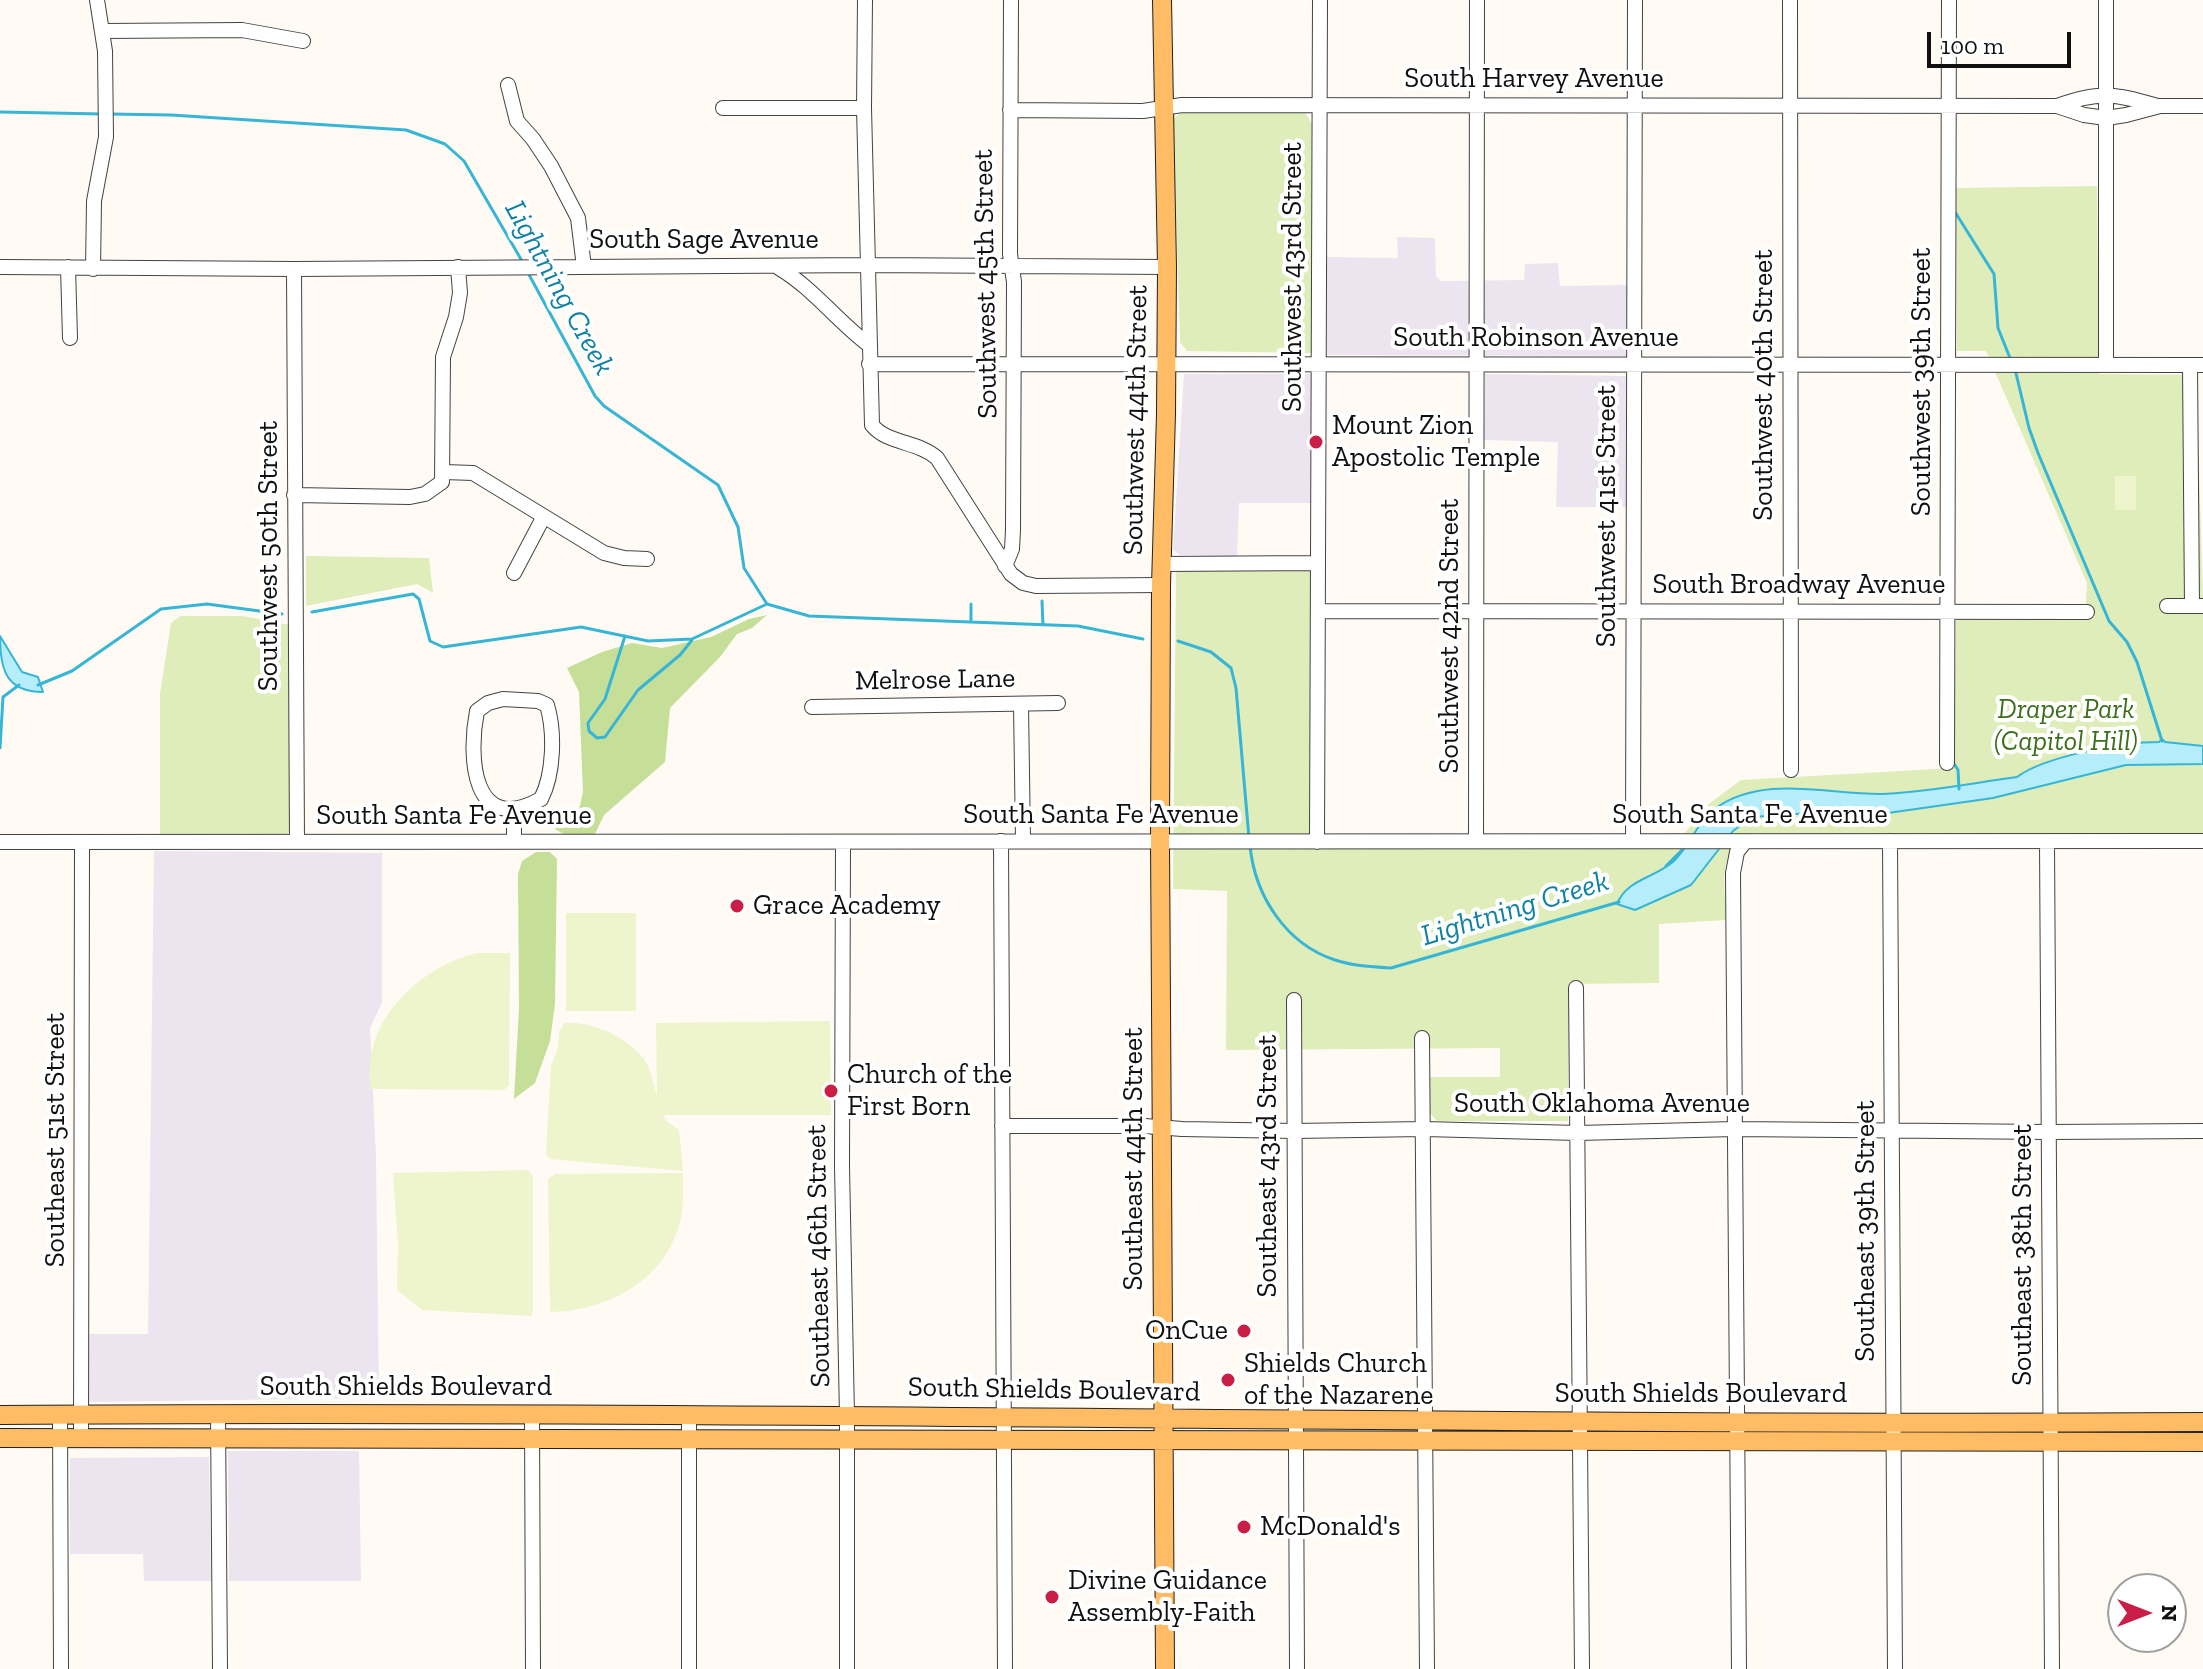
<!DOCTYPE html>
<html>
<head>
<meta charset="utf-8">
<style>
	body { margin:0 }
	#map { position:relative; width:2203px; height:1669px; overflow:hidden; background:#fffbf4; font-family:"Zilla Slab",serif }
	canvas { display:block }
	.north { position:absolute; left:2107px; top:1573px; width:80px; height:80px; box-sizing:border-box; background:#fff; border:2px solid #9f9f9f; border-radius:50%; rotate:90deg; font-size:22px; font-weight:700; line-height:32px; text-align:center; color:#101010 }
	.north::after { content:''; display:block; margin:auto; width:28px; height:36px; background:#cb1e47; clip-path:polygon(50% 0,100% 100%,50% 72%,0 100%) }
	.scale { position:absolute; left:1927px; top:32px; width:144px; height:36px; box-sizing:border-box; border:4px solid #101010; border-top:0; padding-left:10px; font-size:24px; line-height:28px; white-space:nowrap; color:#101010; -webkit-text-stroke:6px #fff; paint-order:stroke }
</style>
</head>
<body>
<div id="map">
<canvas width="2203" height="1669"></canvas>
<div class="north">N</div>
<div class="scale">100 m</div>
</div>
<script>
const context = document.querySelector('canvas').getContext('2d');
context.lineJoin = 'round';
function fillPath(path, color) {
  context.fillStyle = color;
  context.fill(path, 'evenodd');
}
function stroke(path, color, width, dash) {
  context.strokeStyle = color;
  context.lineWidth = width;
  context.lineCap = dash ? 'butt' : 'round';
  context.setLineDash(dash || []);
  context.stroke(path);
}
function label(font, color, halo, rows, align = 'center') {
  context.font = font + ' "Zilla Slab",serif';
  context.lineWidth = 8;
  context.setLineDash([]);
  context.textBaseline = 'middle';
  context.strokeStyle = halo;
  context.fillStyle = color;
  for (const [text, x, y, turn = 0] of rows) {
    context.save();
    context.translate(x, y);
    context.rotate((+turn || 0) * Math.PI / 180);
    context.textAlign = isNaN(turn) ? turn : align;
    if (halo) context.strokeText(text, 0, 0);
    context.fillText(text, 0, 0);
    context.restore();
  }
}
fillPath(new Path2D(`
	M1397,237l38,1 1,38 5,5 83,-1 1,-16 33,-1 2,23 67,-1v71l-300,-1 -1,-98 72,1z
	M1184,374h128v129h-73l-2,53 -57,-1 -7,-5z
	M1485,374l141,2 1,131h-71l2,-65 -74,-2z
	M154,851l228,2v150l-12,25 6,129 3,241 -291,4v-68h60z
	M228,1451h131l2,130h-132z
	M209,1457l2,124h-67l-1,-27h-73v-96z`), '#ece5ef');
fillPath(new Path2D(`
	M1182,111l123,1 8,14 -2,227 -124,-2 -7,-9 -7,-223z
	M2097,186l2,188 97,1 7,223v238l-456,-3c-31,23 -21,52 -21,87l-67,4v59l-90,1 -1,137h-131l-7,-8v-36h70v-29l-274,2 1,-159 -54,-2 3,-318h135l1,276 359,2 39,-46 31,-23 213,-12 2,-147 6,-4h123l2,-34 -101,-232h-29l-1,-163z
	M306,556l123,2 4,35 -16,-9 -111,22z
	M180,616h63l47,9 2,201 -5,8 -127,1v-141l11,-71z`), '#deedba');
fillPath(new Path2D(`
	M767,615l-15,13 -15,6 -17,23 -50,51 -5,54 -61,53 -10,21h-27l-12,-7 -1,-8h8l16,-7 5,-22 -4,-100 -12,-24 35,-16 30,-9 30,5 49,-11 38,-18z
	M536,852h14l7,7 -2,145 -5,37 -15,42 -21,16 5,-91 -1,-134 4,-13z`), '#c6df98');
fillPath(new Path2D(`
	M2115,476h21v34h-21z
	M566,913h70v98h-70z
	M477,953h33l-1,132 -5,5 -133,-1c-11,-66 46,-121 106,-136z
	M830,1021l1,94h-167l1,5 14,10 4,41 -133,-12 -4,-5 5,-88 7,-18 1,-16 5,-9c29,-2 62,14 80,36 7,9 9,25 13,36l-1,-72z
	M528,1170l5,7v133l-2,6 -109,-6 -25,-20 1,-45 -5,-72z
	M683,1173c0,14 1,30 -2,44 -12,62 -73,94 -131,95l-2,-133 7,-5z`), '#eef4cc');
const water = new Path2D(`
	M0,636l22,36 16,5 5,15c-38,0 -43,-24 -43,-56z
	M2162,739l3,3 38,4v18l-77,1 -133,33 -126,18 -57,-3 -58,4 -19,14 -42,54 -56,25 -18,-6c10,-25 38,-26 57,-43 16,-15 24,-41 42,-53 48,-34 112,-13 167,-14 45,-2 90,-11 134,-17 28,-21 107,-35 142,-35z`);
fillPath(water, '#b5edfa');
stroke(water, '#37b5d6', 2);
stroke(new Path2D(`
	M0,112l102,2
	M110,114l61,1 235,15 39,14 19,17 58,100
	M1955,212l39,62 4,54 12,30
	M527,271l68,125 9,10 114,79 20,42 6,41 23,36 42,12 269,10 65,13
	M2015,369l14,59 9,25 71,168 18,21 10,20 25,79
	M1042,601l1,24
	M971,604v16
	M312,612l101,-18 6,5 11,42 13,6 138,-20 67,14 44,-2 75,-35
	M625,636l-20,63 -17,24 1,8 8,7 8,-1 33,-47 42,-35 12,-15
	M1178,641l33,11 20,16 5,20 13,150
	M38,685l34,-14 89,-62 46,-5 75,10
	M0,748l3,-51 16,-12
	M1953,762l5,8 1,19
	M1250,846c5,50 36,98 85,114 18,6 38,7 56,8l228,-66
	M1666,866l20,-20`), '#37b5d6', 3);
const minor = new Path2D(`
	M865,0l-1,108 8,317c15,19 46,16 65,33l74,116 12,9 13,3 125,-1
	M1790,0l1,770
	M2106,0v364
	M103,31l139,-1 61,11
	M508,85l9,36 16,18 18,27 27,52 6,49
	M2057,106c44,-16 57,-12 101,0
	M723,108h141
	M1010,110l133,1 39,-6 875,1 27,9 22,3 20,-3 34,-9h43
	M1,267l293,2 575,-4 298,2
	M68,267l2,71
	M779,268c34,20 58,53 90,77
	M93,269l1,-68 12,-64 -1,-86 -8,-51
	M294,269l3,573
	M869,364l1334,1
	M2190,365l2,241
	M444,472l29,1 131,80 20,5 23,1
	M294,495l116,2 15,-3 17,-12 1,-125 13,-40 4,-24 -2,-26
	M1161,564l157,-1
	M1005,566l7,-17 1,-19 1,-248 -4,-28 1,-254
	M514,573l29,-55
	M2167,606h36
	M1319,611l768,1
	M503,699l35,2 9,4c8,27 7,69 -6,94 -69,38 -73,-42 -64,-88l11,-8z
	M1021,705l2,136
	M812,707l246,-4
	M1947,763l2,-763
	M1001,841l4,828
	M1476,841l1,-841
	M1633,841l2,-841
	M1890,841l5,828
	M0,842l2203,-1
	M514,842v-33
	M843,842l-1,324 5,250v253
	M1317,842l3,-842
	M2047,842l5,827
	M1576,988l6,681
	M1294,1000l3,669
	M1422,1038l5,631
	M1002,1126h143l37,3 112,2 130,-2 154,4 157,-4 313,3 155,-1
	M60,1414l1,255
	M218,1415l2,254
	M532,1415l1,254
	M81,1438l1,-596
	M689,1669v-254
	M1739,1669l-6,-796 4,-21 8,-10`);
const major = new Path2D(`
	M1162,0l5,267 -1,147 -5,171 -1,255 5,829
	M0,1415c734,-5 1469,11 2203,7
	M0,1438l2203,4`);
stroke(minor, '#434343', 16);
stroke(major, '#212121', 20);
stroke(minor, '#fff', 14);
stroke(major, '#ffbc64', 18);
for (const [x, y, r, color] of [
	[1316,442,8,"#cb1e47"],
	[737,906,8,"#cb1e47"],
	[831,1091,8,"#cb1e47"],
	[1244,1331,8,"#cb1e47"],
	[1228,1380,8,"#cb1e47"],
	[1244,1527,8,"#cb1e47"],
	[1052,1597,8,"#cb1e47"]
]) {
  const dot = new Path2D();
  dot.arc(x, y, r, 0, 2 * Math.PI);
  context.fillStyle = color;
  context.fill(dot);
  stroke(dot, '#fff', 3);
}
label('28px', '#101010', '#fff', [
	["South Harvey Avenue",1534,79],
	["South Sage Avenue",704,240],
	["Southwest 43rd Street",1293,277,-90],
	["Southwest 45th Street",986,284,-91],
	["South Robinson Avenue",1536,338],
	["Southwest 39th Street",1922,382,-90],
	["Southwest 40th Street",1764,385,-90],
	["Southwest 44th Street",1136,420,-89],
	["Southwest 41st Street",1607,516,-90],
	["Southwest 50th Street",269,556,-90],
	["South Broadway Avenue",1799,585],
	["Southwest 42nd Street",1450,636,-90],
	["Melrose Lane",935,680,-1],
	["South Santa Fe Avenue",1101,815],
	["South Santa Fe Avenue",1750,815],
	["South Santa Fe Avenue",454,816],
	["South Oklahoma Avenue",1602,1104],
	["Southeast 51st Street",56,1140,-90],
	["Southeast 44th Street",1134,1159,-90],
	["Southeast 43rd Street",1268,1166,-90],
	["Southeast 39th Street",1866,1231,-90],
	["Southeast 38th Street",2023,1255,-90],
	["Southeast 46th Street",819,1256,-91],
	["South Shields Boulevard",406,1387],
	["South Shields Boulevard",1054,1390,1],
	["South Shields Boulevard",1701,1394]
]);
label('28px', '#101010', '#fff', [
	["Mount Zion",1332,426],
	["Apostolic Temple",1332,458],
	["Grace Academy",753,906],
	["Church of the",847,1075],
	["First Born",847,1107],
	["OnCue",1228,1331,"right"],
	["Shields Church",1244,1364],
	["of the Nazarene",1244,1396],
	["McDonald's",1260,1527],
	["Divine Guidance",1068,1581],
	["Assembly-Faith",1068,1613]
], 'left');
label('italic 28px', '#3c6e1b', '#fff', [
	["Draper Park",2066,710],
	["(Capitol Hill)",2066,742]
]);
label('italic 30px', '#1080a4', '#fff', [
	["Lightning Creek",559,288,61],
	["Lightning Creek",1515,909,-17]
]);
</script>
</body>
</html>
